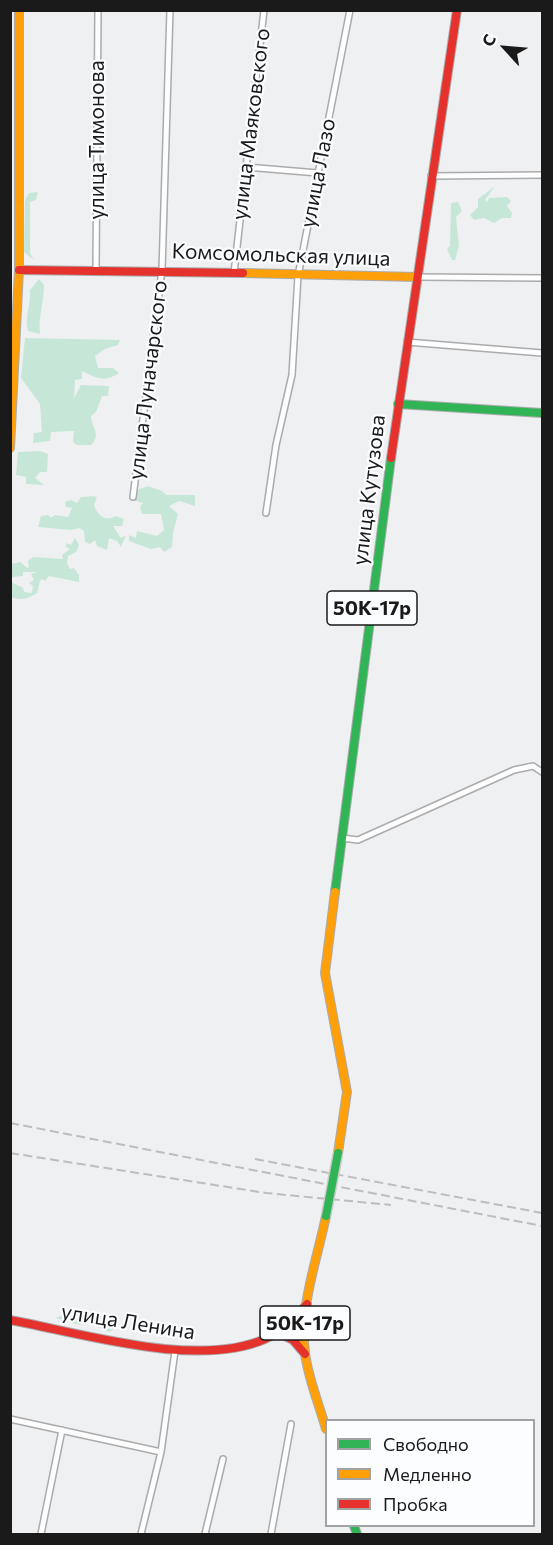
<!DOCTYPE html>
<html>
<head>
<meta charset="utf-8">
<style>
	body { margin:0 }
	#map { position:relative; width:553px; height:1545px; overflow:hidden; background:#eff0f2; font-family:Commissioner,sans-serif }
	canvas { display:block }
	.frame { position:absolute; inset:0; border:12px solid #1a1a1b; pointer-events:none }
	.legend { position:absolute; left:325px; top:1419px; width:210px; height:108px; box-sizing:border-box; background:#fcfdff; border:2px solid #a2a2a4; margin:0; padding:8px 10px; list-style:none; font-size:18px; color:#1a1a1b }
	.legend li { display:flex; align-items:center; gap:12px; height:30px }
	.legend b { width:30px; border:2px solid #a2a2a4 }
	.north { position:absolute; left:475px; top:18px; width:60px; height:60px; -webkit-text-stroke:4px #fcfdff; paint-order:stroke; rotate:296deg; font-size:16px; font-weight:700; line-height:24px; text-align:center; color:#1a1a1b }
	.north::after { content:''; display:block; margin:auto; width:21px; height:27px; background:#1a1a1b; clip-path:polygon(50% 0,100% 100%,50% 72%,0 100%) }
</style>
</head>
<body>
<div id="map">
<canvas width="553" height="1545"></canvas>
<div class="frame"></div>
<ul class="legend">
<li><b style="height:8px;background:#30b455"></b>Свободно</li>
<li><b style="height:8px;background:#ff9f0a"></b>Медленно</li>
<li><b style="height:8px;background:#e5322d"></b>Пробка</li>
</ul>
<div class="north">С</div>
</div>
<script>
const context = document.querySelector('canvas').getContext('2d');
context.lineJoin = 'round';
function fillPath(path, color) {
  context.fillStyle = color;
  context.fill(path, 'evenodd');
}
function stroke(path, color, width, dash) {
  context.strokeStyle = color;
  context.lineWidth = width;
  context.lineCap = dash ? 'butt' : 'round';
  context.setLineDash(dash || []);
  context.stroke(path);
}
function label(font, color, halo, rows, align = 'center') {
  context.font = font + ' Commissioner,sans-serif';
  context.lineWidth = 4.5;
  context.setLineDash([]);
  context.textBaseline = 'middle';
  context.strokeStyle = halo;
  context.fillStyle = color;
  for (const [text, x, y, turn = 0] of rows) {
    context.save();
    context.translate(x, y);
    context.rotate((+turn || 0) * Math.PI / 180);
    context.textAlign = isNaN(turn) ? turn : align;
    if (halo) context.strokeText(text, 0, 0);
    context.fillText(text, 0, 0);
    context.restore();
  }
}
fillPath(new Path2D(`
	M495,186l-10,14 2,2 2,-4 18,-1 4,4 -4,5 5,7 -1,5h-9l-8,5 -10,-5 -10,2 -4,-5 8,-8v-8z
	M38,192l-2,8 -6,2v51l4,7 -10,-8 1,-52 4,-7z
	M458,202l4,9 -6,6 3,29 -4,14h-3l-5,-11 3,-3 1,-43z
	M39,279l5,6c0,17 -6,33 -4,49l-12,-3c-4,-13 3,-26 2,-41z
	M25,338l95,2 -2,5 -13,4 -10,7 3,12h15l6,5c-14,10 -23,5 -37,-2v8l-7,1 -1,18 7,-13 28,1 -1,10h-6l-6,16 -5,4c0,10 11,19 0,29h-14l-4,-3 1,-11 -23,1 -1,9 -17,2 1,-10 8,-1 -2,-28 -19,-26z
	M40,451l8,3 -1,18h-7l-5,6 9,7 -18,-1v-7l-10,-2 2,-23z
	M148,486l14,5 4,4h29v11l-16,-5 -10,5 9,8 -5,19 -1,14 -8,5 -4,-5 -9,2 -22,-8v-6l7,3 1,-7 20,5 7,-6 -3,-16h-19l-2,-7 3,-4 -10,-3 4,-10z
	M93,496l4,1 -3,8c4,11 11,17 22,11l8,3 -2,7h-9l8,12 5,-3 -5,12 -4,-6 -8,-3 -2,12 -10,-4 -2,-6 -5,4 -5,-2 -1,-11 -5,-3 -8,2 -33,-3 3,-11 7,-1 3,3 4,-3 13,2 4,-9 -6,-1 -1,-5 6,-2 6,3 4,-6z
	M75,538l4,7 -3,7 -8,4 -1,7 3,6 4,-1 5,7v7l-30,-6 -4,5 -3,-2 -2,2 -3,12c-9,6 -16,8 -26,4v-15l12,6 1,4 8,1 1,-7 -4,-3 5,-3 -3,-6 6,-2h-14v4l-11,1v-13l8,-2 7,6 2,-1 -1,-6 5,-4 30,2 -1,-4 8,-6 -4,-2v-4l5,2z
	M81,1312l13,4v-3l6,1 2,3h10l6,10 -9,5 -23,-11 -6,4 -24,-7 6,-3 11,2v-3z`), '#c6e7d7');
const street = new Path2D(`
	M246,167l72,6
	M431,176l111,-1
	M96,269l2,-259
	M234,273l30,-263
	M417,277l125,1
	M407,342l135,11
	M133,497l29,-227 8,-260
	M266,513l10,-68 16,-70 6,-99 52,-266
	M342,838l16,2 156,-70 19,-4 9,6
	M10,1419l151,33
	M41,1534l21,-104
	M141,1534l20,-82 14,-101
	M205,1534l18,-75
	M271,1534l20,-110`);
const fast = new Path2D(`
	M398,404l144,9
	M335,892l56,-434
	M287,1337l12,-9 5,-14
	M354,1526l3,8`);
const slow = new Path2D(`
	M243,273l174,4
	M10,448l9,-178v-260
	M335,892l-10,81 22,119 -9,61
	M326,1216c-9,44 -27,92 -21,137 3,25 14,51 21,76`);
const jam = new Path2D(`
	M19,270l224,3
	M391,458l66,-448
	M10,1320c71,13 187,49 255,19 17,-7 30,-21 42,-35
	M285,1336l8,4 12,14`);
stroke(street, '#aaabad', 8);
stroke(fast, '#aaabad', 10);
stroke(slow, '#aaabad', 10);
stroke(jam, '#aaabad', 10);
stroke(street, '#fdfdfd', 5);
stroke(fast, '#30b455', 8);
stroke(slow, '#ff9f0a', 8);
stroke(jam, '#e5322d', 8);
stroke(new Path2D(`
	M10,1123l532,103
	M10,1153l256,40 125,12
	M255,1159l287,54`), '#bdbdbe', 2, [9, 4.5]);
const fastBridge = new Path2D(`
	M326,1216l12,-63`);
stroke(fastBridge, '#cccccd', 11, []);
stroke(fastBridge, '#30b455', 8);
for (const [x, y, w] of [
	[372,608,90],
	[305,1323,90]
]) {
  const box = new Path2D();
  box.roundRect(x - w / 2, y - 17, w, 34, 4.5);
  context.fillStyle = '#fcfdff';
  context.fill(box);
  stroke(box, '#1a1a1b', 1.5);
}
label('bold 20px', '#1a1a1b', null, [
	["50К-17р",372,608],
	["50К-17р",305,1323]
]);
label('21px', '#1a1a1b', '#fcfdff', [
	["улица Маяковского",251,124,-83],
	["улица Тимонова",97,140,-90],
	["улица Лазо",318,173,-79],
	["Комсомольская улица",281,255,2],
	["улица Луначарского",148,380,-83],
	["улица Кутузова",369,490,-83],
	["улица Ленина",128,1322,9]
]);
</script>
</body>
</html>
